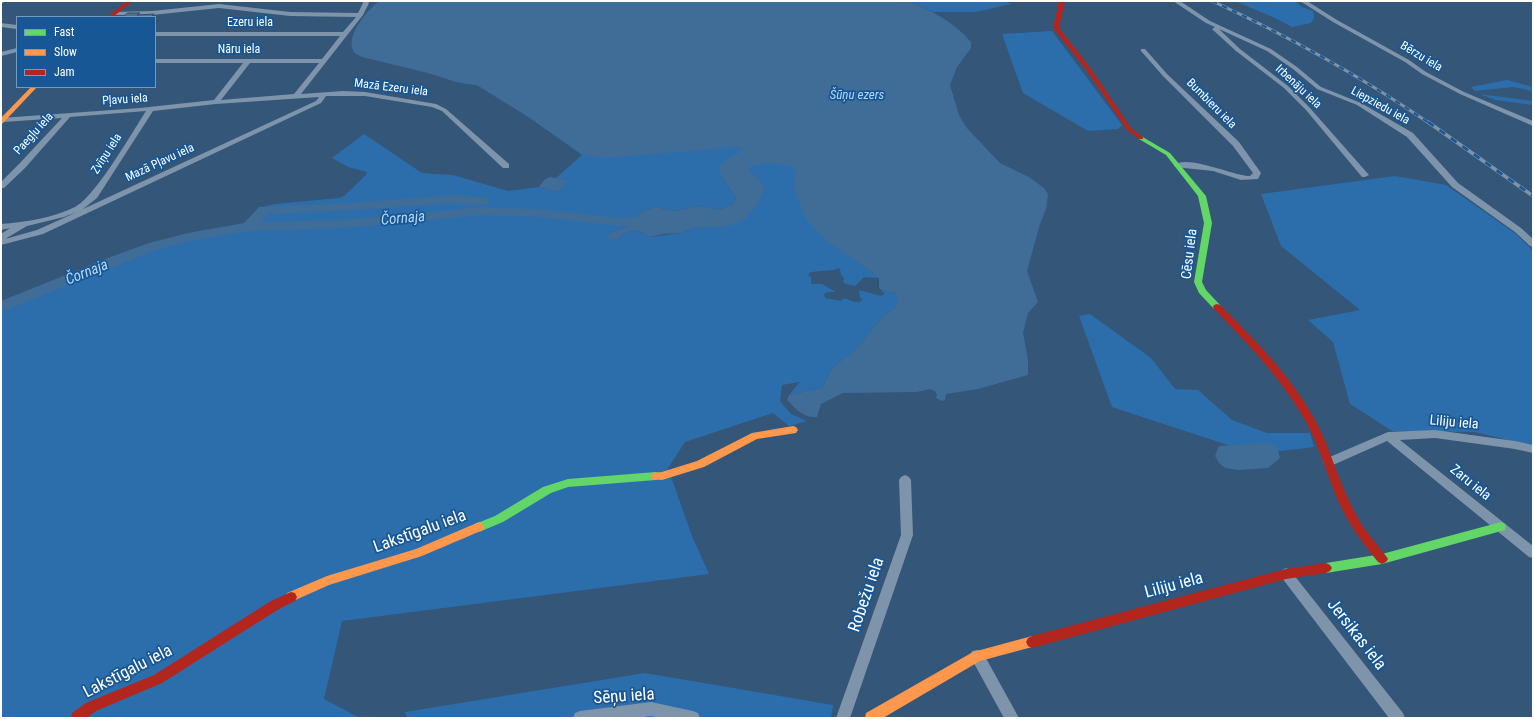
<!DOCTYPE html>
<html>
<head>
<meta charset="utf-8">
<style>
	body { margin:0 }
	#map { position:relative; width:1534px; height:719px; overflow:hidden; background:#345678; font-family:"Roboto Condensed",sans-serif }
	canvas { display:block }
	.frame { position:absolute; inset:0; border:2px solid #fff; pointer-events:none }
	.legend { position:absolute; left:16px; top:16px; width:140px; height:72px; box-sizing:border-box; background:#175795; border:1px solid #749abf; margin:0; padding:5px 7px; list-style:none; font-size:12px; color:#fff }
	.legend li { display:flex; align-items:center; gap:8px; height:20px }
	.legend b { width:20px; border:1px solid #749abf }
</style>
</head>
<body>
<div id="map">
<canvas width="1534" height="719"></canvas>
<div class="frame"></div>
<ul class="legend">
<li><b style="height:5px;background:#63d668"></b>Fast</li>
<li><b style="height:5px;background:#ff974d"></b>Slow</li>
<li><b style="height:5px;background:#b3261e"></b>Jam</li>
</ul>
</div>
<script>
const context = document.querySelector('canvas').getContext('2d');
context.lineJoin = 'round';
function fillPath(path, color) {
  context.fillStyle = color;
  context.fill(path, 'evenodd');
}
function stroke(path, color, width, dash) {
  context.strokeStyle = color;
  context.lineWidth = width;
  context.lineCap = dash ? 'butt' : 'round';
  context.setLineDash(dash || []);
  context.stroke(path);
}
function label(font, color, halo, rows, align = 'center') {
  context.font = font + ' "Roboto Condensed",sans-serif';
  context.lineWidth = 3.5;
  context.setLineDash([]);
  context.textBaseline = 'middle';
  context.strokeStyle = halo;
  context.fillStyle = color;
  for (const [text, x, y, turn = 0] of rows) {
    context.save();
    context.translate(x, y);
    context.rotate((+turn || 0) * Math.PI / 180);
    context.textAlign = isNaN(turn) ? turn : align;
    if (halo) context.strokeText(text, 0, 0);
    context.fillText(text, 0, 0);
    context.restore();
  }
}
fillPath(new Path2D(`
	M908,1h97l6,3 -35,8h-43z
	M1235,1h60l7,6 11,4 1,7 -3,5 -19,4 -17,-9z
	M1052,31l70,94 -4,4 -30,2 -65,-38 -21,-59z
	M480,77l246,59 77,28 66,106 10,8 -15,-1 -9,9 -9,-2 -3,-2 1,-4 -3,-3 -1,-6 -2,-1 -4,2 -23,2 -3,3 3,2v7h11l14,8h-8l-4,2 1,4 17,3v-2c7,-1 9,4 18,3l3,-3 -3,-1 -1,-8 22,6 4,-2 -4,-4 14,3 4,5 -4,10 -11,7 -28,34 -24,19 -10,20 -33,7 11,-13 -18,3 -2,16 11,13 16,7 -18,5 -16,-13 -88,29 -17,26 24,68 17,38 -367,47 -18,78 36,19h-359v-414l78,-34 82,-30 84,-16 14,-16 16,-4 64,-6 5,-2 22,-21 1,-3 -19,-5 -16,-9 32,-24 58,39 31,2 55,16 31,-4 18,5 11,-12 -12,-2 26,-23 -52,-37 -53,-33 -16,-2zM720,174l38,30 -39,23h-24l-14,6 -30,4 -15,-7 -11,3 -8,7 -6,-7 16,-6 14,-15 15,-5 18,4 27,-5 18,4 14,-6 3,-6z
	M1507,80l26,7v4l-20,-4 -38,4 -4,-4z
	M1479,94l54,7v4l-37,-5z
	M1395,176l51,9 70,49 17,17v195l-58,-14 -83,-1 -42,-27 -17,-62 -25,-22 52,-10 -79,-64 -20,-52z
	M1090,314l61,44 24,31 23,1 34,30 35,13h43l4,14 -59,7 -143,-47 -33,-91z
	M645,673l188,32 -2,13h-424l-2,-6z`), '#2c6eac');
fillPath(new Path2D(`
	M379,1h529c24,10 45,20 63,41v6l-14,19 -7,18 9,30 7,12 34,36 29,14 15,11 4,6 -2,15 -6,15 -13,47 11,31 -10,11 -5,20 5,27v15l-50,14 -32,5 -1,6 -3,1 -6,-3 1,-3 -2,-4 -5,-2 -13,3 -74,1 -22,11 -4,13c-13,2 -22,-9 -30,-17l2,-5 33,-7 10,-20 24,-19 28,-34 11,-7 3,-10 -3,-5 -14,-3 -2,-3v-9l-10,-8 -42,-28 -21,-23 -12,-29 2,-22c-17,-5 -30,-8 -47,0l1,4 8,6 5,7v7l-5,12 -13,15 -12,6 -14,2h-24l-14,6 -18,1 -12,3 -15,-7 -11,3 -8,7 -10,-1 4,-6 16,-6 14,-15 15,-5 18,4 27,-5 18,4 14,-6 3,-6 -16,-24v-8l10,-9 9,-4 5,-4 -4,-2 -135,11 -22,-3 -53,-37 -53,-33 -21,-3 -28,-9 -66,-16c-2,-1 -7,-3 -8,-5 -10,-16 14,-42 25,-51z
	M550,177l19,3 -12,12 -18,-5 5,-7z
	M1267,443l10,4 3,11 -12,10 -30,2 -13,-2 -6,-5 -4,-7 4,-10z`), '#406c98');
fillPath(new Path2D(`
	M456,195l32,3 2,3 -2,3c-14,3 -31,-1 -46,0 -58,4 -116,8 -174,10l-7,8 83,-2 140,-13 53,2 83,9 36,-2 5,1 2,3 -2,3 -5,1 -36,2 -83,-9 -53,-2 -140,13 -95,3 -60,10 -30,8 -158,63v-11l107,-43 41,-15 39,-10 56,-10 15,-16 89,-4z`), '#406c98');
fillPath(new Path2D(`
	M1,1h5l-5,3z
	M362,1h6l1,2 -6,12 -62,79 42,-3 22,1 71,12 10,5 63,55v4h-6l-61,-57 -10,-4 -67,-11h-39l-5,7 -278,131 -42,11v-11l9,-6 -9,2v-6c24,-2 52,-6 74,-17 21,-11 56,-73 71,-96l-76,6 -45,51 -21,20h-3v-6l18,-18 43,-46 -59,4h-2v-4l139,-10 74,-8 29,-37h-88v-4h167l18,-23h-185v-4h188l13,-15 -66,-1 -71,-8 -67,7h-36l-3,-2 1,-1 38,-1 67,-7 71,8 68,1 5,-10zM250,63h69l-25,31 -73,6zM319,97l-3,4 -233,108 14,-11 56,-87 63,-7zM77,212l-40,18 -32,9 22,-13 37,-9z
	M1173,1h7l30,20 61,28 26,18 24,20 40,16 52,30 45,50 63,45 12,11v8l-3,-1 -15,-14 -63,-45 -45,-50 -50,-32 -40,-16 -24,-20 -26,-18 -48,-22 21,20 48,37 22,22 59,67 -4,2h-3l-56,-67 -22,-22 -48,-37 -23,-21 -1,-1 3,-2 -9,-4z
	M1300,1h7l30,19 72,40 17,12 38,20 69,29v5l-73,-32 -38,-20 -17,-12 -72,-40z
	M1,23l16,2v4l-16,-2z
	M17,48v4l-16,4v-4z
	M1141,49h4l22,25 72,68 22,31 -3,6 -17,1 -28,-9 -38,-4 -1,-2c13,-11 60,11 76,11l3,-3 -20,-27 -70,-70 -22,-25z
	M1435,430l80,11 18,4v8l-18,-4 -80,-11 -35,2 133,106v12l-4,-1 -142,-116 -54,24 -4,1 -4,-1 -2,-3 2,-3 63,-27z
	M905,475l4,2 2,3 2,55 -63,183h-14l65,-183 -2,-55 2,-3z
	M1286,568l4,2 113,143 2,5h-16l-107,-140 -2,-4 2,-4z
	M977,650l5,1 37,67h-15l-34,-62 2,-5z
	M651,702l42,9 5,2 2,5h-40l-9,-2 -15,2h-63l2,-5 5,-2z`), '#7d94ab');
fillPath(new Path2D(`
	M1141,136l29,17 36,43 6,27 -10,59 4,8 14,15 1,2 -1,2h-6l-15,-16 -5,-11 10,-59 -6,-27 -32,-41 -27,-16 -1,-1z
	M656,472l4,1 1,3 -1,3 -4,1 -88,7 -17,6 -48,29 -24,10 -4,-2 -1,-3 1,-3 20,-8 48,-29 25,-8z
	M1501,522l4,2 1,3 -1,3 -123,34 -56,9 -4,-2 -2,-3 2,-3 4,-2 56,-9z`), '#63d668');
fillPath(new Path2D(`
	M31,87h6l-34,36 -2,1v-6z
	M793,426l3,1 2,3 -2,3 -39,6 -53,28 -42,13 -10,-1 -1,-3 1,-3 10,-1 35,-11 55,-28z
	M479,522l4,2 1,3 -1,3 -61,26 -93,29 -38,17 -4,-1 -2,-4 2,-4 40,-17 89,-27z
	M1032,636l4,2 2,4 -2,4 -56,15 -97,57h-18l1,-5 107,-61z`), '#ff974d');
fillPath(new Path2D(`
	M127,1h6l-20,16h-6z
	M1059,1h6l-6,27 32,41 40,59 12,9v2h-4l-12,-9 -40,-59 -34,-43z
	M1217,304l3,1c36,36 72,72 96,117 15,28 22,59 37,87 8,17 21,32 33,47l2,3 -2,3 -4,2 -4,-2c-14,-17 -27,-35 -37,-55 -13,-28 -20,-58 -35,-85 -24,-43 -58,-78 -92,-113l-1,-2 1,-2z
	M1326,563l4,2 2,3 -2,3 -4,2 -40,6 -254,69 -4,-2 -2,-4 2,-4 4,-2 254,-67z
	M291,592l4,1 2,4 -2,4 -16,8 -117,74 -66,28 -9,7h-16l1,-5 14,-10 68,-28 117,-74z`), '#b3261e');
const railFar1 = new Path2D(`
	M1212,1c76,35 148,75 217,122`);
const rail = new Path2D(`
	M1428,122l105,74`);
stroke(railFar1, '#7d93ab', 3);
stroke(rail, '#7d93ab', 3.5);
stroke(railFar1, '#175795', 2, [5.5]);
stroke(rail, '#175795', 2.5, [7]);
fillPath(new Path2D(`
	M154,14l4,8 -3,3v-8h-4z`), '#3a4d5f');
const building = new Path2D(`
	M128,13h12l-3,2 17,-1 -3,3h-28z`);
fillPath(building, '#536e88');
stroke(building, '#3a4d5f', 1);
label('12px', '#fff', '#175795', [
	["Ezeru iela",250,23],
	["Nāru iela",239,50],
	["Bērzu iela",1421,57,31],
	["Irbenāju iela",1298,87,43],
	["Mazā Ezeru iela",391,88,7],
	["Pļavu iela",125,100,-4],
	["Bumbieru iela",1211,104,45],
	["Liepziedu iela",1380,106,29],
	["Paegļu iela",34,134,-48],
	["Zvīņu iela",107,154,-57],
	["Mazā Pļavu iela",160,163,-25]
]);
label('italic 13px', '#b5d8f8', '#175795', [
	["Šūņu ezers",857,96]
]);
label('14px', '#fff', '#175795', [
	["Cēsu iela",1190,254,-83],
	["Liliju iela",1454,423,5],
	["Zaru iela",1470,483,39]
]);
label('italic 15px', '#b5d8f8', '#175795', [
	["Čornaja",403,219,-5],
	["Čornaja",87,273,-22]
]);
label('17px', '#fff', '#175795', [
	["Lakstīgalu iela",420,532,-20],
	["Liliju iela",1174,586,-15],
	["Robežu iela",867,595,-71],
	["Jersikas iela",1356,635,52],
	["Lakstīgalu iela",128,672,-27],
	["Sēņu iela",624,697,-4]
]);
</script>
</body>
</html>
